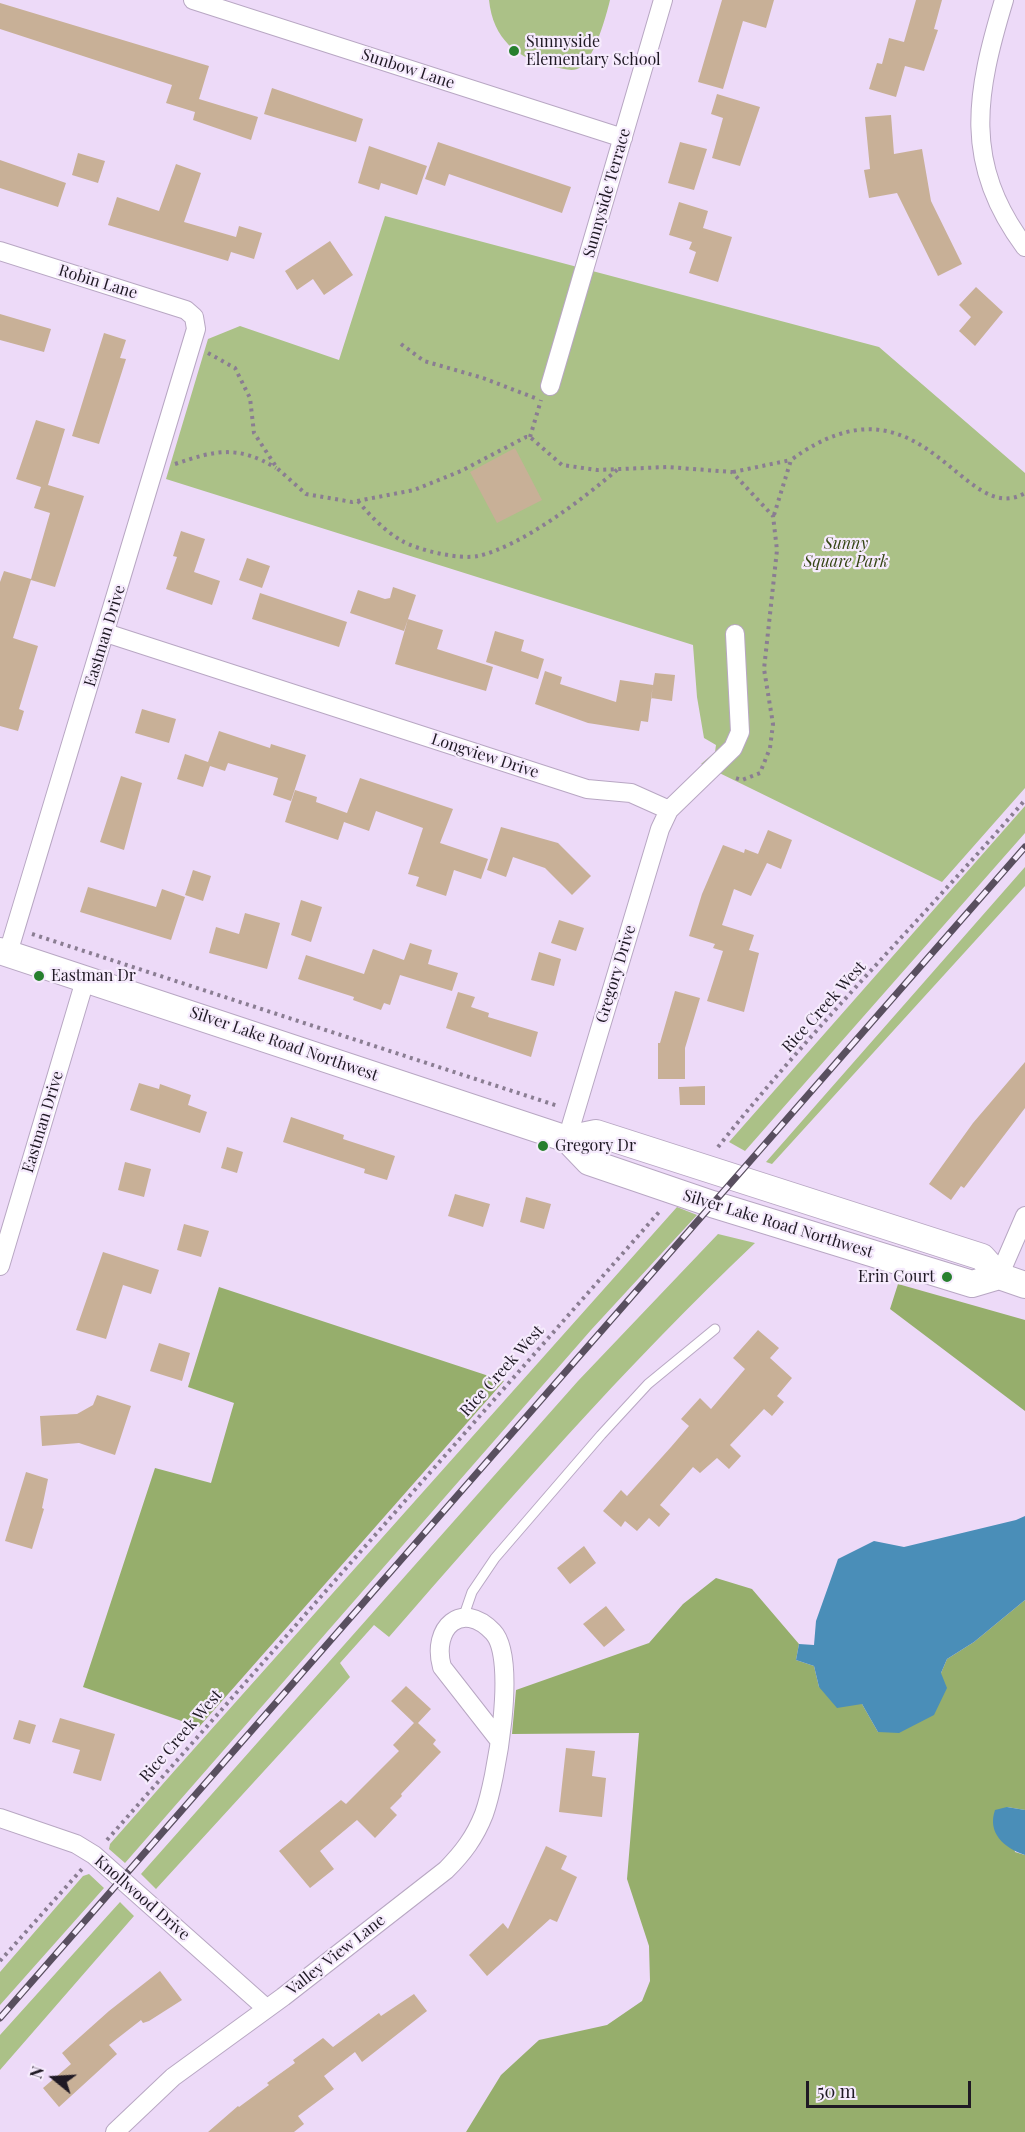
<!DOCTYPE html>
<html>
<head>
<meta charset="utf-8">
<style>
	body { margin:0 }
	#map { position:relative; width:1025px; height:2132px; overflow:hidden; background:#eddaf8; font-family:"Playfair Display",serif }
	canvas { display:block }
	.north { position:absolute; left:24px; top:2048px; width:60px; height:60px; -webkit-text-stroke:4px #f6ebfd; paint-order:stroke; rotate:288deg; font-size:16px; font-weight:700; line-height:24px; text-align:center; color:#1f1924 }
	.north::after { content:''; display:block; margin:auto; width:21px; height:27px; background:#1f1924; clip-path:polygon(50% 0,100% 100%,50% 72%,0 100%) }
	.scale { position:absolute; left:806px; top:2081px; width:165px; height:27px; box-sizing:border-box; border:3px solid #1f1924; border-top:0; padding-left:8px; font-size:18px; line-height:21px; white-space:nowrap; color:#1f1924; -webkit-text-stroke:4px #f6ebfd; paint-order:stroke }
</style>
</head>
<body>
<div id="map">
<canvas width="1025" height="2132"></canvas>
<div class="north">N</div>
<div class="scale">50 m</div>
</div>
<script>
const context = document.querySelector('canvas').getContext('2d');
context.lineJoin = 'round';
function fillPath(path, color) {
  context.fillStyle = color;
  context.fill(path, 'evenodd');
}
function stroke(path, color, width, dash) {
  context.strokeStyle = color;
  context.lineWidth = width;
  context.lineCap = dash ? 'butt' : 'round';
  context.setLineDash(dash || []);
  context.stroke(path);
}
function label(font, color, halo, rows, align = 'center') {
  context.font = font + ' "Playfair Display",serif';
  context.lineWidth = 4.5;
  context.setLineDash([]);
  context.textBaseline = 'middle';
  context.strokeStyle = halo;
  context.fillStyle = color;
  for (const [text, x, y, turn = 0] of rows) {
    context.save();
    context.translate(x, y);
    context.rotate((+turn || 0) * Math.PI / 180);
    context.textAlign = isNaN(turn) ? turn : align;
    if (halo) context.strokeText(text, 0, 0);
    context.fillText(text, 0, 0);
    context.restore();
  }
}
fillPath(new Path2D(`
	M489,0h121c-4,17 -15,56 -29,67 -8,6 -18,1 -27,0 -37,-8 -61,-28 -65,-67z
	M385,216l494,131 146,126v315l-83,94 -241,-118 14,-12 1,-7 -12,-7 -7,-41 -4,-52 -527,-166 42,-140 32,-13 99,34z
	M1025,806v27l-280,318 -16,-9z
	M1025,867v19l-253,278 -6,-2z
	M677,1207l20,8 -106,115 -466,533 -16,-14 1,-5 66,-75z
	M718,1234l37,9c-130,123 -248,259 -366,394l-15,-12 -34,38 10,14 -194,212 -15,-15 437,-493z
	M89,1874l15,14 -104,117v-33l83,-96z
	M120,1902l14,14 -134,154v-35z`), '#abc187');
fillPath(new Path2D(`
	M898,1284l127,36v91l-135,-102z
	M219,1287l285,94 -305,346 -116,-40 72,-219 56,15 23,-80 -46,-16z
	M716,1578l36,11 47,55 -3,16 18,6 5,21 43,17 16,28 63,-59 6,-14 27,-17 51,-42v210l-18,-3 8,45 10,3v277h-559l35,-57 38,-35 68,-15 35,-24 8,-20 -1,-35 -22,-67 12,-146 -127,1 4,-44 133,-47 34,-39z`), '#96ae6c');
fillPath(new Path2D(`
	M1025,1516v84l-51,42 -27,17 -6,14 6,15 -13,27 -35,18 -21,-1 -16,-28 -25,4 -18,-21 -5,-21 -18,-6 3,-16 15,1 2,-24 22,-62 36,-18 30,6 112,-27z
	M1007,1807l18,3v45c-21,-7 -38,-22 -30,-45z`), '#4a8eb8');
fillPath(new Path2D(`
	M722,0h52l-8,28 -23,-7 -20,68 -25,-7z
	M916,0h26l-8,29 4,1 -14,41 -19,-5 -9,31 -27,-8 8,-26 5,1 7,-26 15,4z
	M0,3l209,63 -10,33 59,18 -7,23 -58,-20 2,-8 -29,-9 6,-18 -172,-56z
	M272,88l91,31 -7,23 -92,-28z
	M717,94l43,13 -20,59 -28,-8 11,-40 -12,-4z
	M891,115l3,39 28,-5 9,52 31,63 -24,12 -41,-83 -28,5 -5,-28 6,-1 -5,-52z
	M438,142l133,45 -9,26 -113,-39 -4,12 -20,-7z
	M680,142l27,7 -13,41 -26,-7z
	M369,146l58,20 -10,29 -36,-12 -2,7 -21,-7z
	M78,153l27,8 -7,22 -26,-8z
	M0,160l66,23 -8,24 -58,-19z
	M176,164l25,9 -17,49 52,15 3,-11 23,7 -8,26 -23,-7 -3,9 -120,-36 9,-28 42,14z
	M679,202l29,9 -5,17 29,9 -14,45 -29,-9 7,-21 -7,-3 3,-7 -23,-7z
	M330,241l23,34 -29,20 -11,-16 -16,11 -12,-19z
	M976,287l27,25 -28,34 -16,-15 12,-14 -12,-12z
	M0,314l51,15 -7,23 -44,-12z
	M104,333l22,7 -6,18 6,1 -27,85 -27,-8z
	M36,420l29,9 -17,56 36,11 -29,91 -24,-7 -18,58 25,8 -19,63 5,2 -6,20 -18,-5v-144l4,-11 27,8 19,-66 -16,-5 7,-21 -25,-8z
	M515,448l27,52 -45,23 -27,-51z
	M181,531l24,8 -11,33 26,9 -8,24 -46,-16 11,-32 -4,-1z
	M247,558l23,8 -8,22 -23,-8z
	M393,587l23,8 -12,36 -54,-18 8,-23 27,9 5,-1z
	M260,593l87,29 -8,25 -87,-28z
	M408,619l35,11 -6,19 56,18 -7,24 -91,-27z
	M495,631l29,9 -3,11 23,8 -6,20 -52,-17z
	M545,671l17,6 -2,7 56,18 4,-22 33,5 -5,37 -7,-1 -2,10 -51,-8 -53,-19z
	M655,673l20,2 -3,26 -21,-3z
	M142,709l34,10 -7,24 -34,-10z
	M219,731l51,17 1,-4 35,11 -15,46 -18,-6 5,-17 -50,-15 -3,8 -15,-5 -7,21 -26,-8 8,-25 23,8z
	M121,776l21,7 -18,67 -24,-8z
	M360,778l93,31 -13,34 48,16 -7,20 -27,-9 -8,26 -30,-10 3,-9 -11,-3 15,-46 -47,-17 -7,20 -25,-9 -6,18 -53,-18 10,-32 22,7 -1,5 31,11z
	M501,827l57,16 33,33 -19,19 -27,-27 -32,-11 -7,20 -19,-7z
	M768,830l24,10 -11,29 -14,-6 -16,33 -17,-7 -12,36 32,10 -5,15 10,3 -15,59 -37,-11 16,-50 -10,-3 2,-4 -26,-8 13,-42 21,-49 21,8 1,-4 13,5z
	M193,870l18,6 -8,25 -18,-6z
	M88,887l68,20 6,-18 23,8 -14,43 -91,-28z
	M301,900l21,7 -11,35 -20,-7z
	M245,913l35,10 -13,46 -58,-16 7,-26 23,7z
	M559,920l25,8 -8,23 -25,-8z
	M410,943l22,7 -4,14 30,9 -6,18 -52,-16 -10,30 -6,-2 -3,7 -28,-10 1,-3 -56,-18 8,-24 58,19 9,-25 31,11z
	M539,952l22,7 -7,27 -23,-6z
	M675,991l25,7 -15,50v31h-27v-36h2z
	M458,992l17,5 -4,10 18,6 -1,4 50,15 -7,25 -85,-29z
	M1025,1062v46l-61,80 -3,-2 -10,14 -22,-16 44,-61z
	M139,1083l20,6 1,-5 31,11 -3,10 19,7 -7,21 -70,-23z
	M705,1086v19h-25l-1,-18z
	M291,1117l53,18 -1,4 52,17 -8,24 -23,-7 1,-4 -82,-27z
	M227,1147l16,5 -6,21 -16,-5z
	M125,1162l26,7 -7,28 -26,-7z
	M455,1194l35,10 -7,23 -35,-11z
	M526,1197l25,7 -7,25 -24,-7z
	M184,1224l25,7 -8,26 -24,-7z
	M103,1252l56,18 -8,24 -28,-9 -17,54 -30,-9z
	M758,1330l21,18 -9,10 22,20 -15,18 7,6 -12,14 -8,-7 -34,36 11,11 -12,13 -12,-11 -17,15 -7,-6 -33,38 10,9 -11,13 -10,-9 -12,13 -12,-10 -4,6 -18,-16 18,-21 6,6 44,-49 18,-21 -8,-7 19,-21 11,11 34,-40 -12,-11z
	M159,1343l31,10 -8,28 -32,-10z
	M97,1395l34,11 -16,49 -36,-12 -37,3 -2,-30 37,-2 16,-9z
	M26,1472l22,7 -6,29 2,1 -12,40 -27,-8z
	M584,1546l12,17 -26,21 -13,-16z
	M606,1606l19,24 -21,17 -21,-23z
	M406,1686l25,23 -13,14 18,17 -3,4 8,8 -40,42 1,2 -12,12 7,7 -22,23 -18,-18 -37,31 14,18 -24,19 -31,-37 62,-51 5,4 53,-53 -6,-6 21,-22 -23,-22z
	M60,1718l55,16 -14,47 -28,-8 7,-23 -28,-8z
	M19,1720l17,5 -6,19 -17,-5z
	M566,1748l29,3 -3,25 14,2 -4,39 -43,-5z
	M546,1846l21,10 -6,13 16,8 -20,45 -7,-3 -63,57 -18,-21 34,-32 5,6z
	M160,1971l22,29 -33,21 -6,2 -2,-3 -32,25 8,9 -58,53 -16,-19 28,-24 -9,-11 47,-42z
	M414,1994l13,17 -65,51 -7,-10 -31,24 10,13 -36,27 6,8 -10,8h-86l30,-26 1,1 30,-22 -2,-2 28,-20 -2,-3 30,-22 10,9 46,-34 2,3z`), '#c8b097');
const service = new Path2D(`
	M463,1618l9,-26 23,-34 106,-123 47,-51 67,-55`);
const minor = new Path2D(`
	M193,0l430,138
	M1004,0c-28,93 -42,163 21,247
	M0,251l186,59 8,7 2,12 -188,624
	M550,386l113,-386
	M106,633l481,156 44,4 38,17 64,-62 7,-16 -5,-98
	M567,1139l93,-310 9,-19
	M0,1266l86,-289
	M999,1276l26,-60
	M0,1818l76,26 18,11 172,153
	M115,2132l58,-55 110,-80 163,-127c17,-17 29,-33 38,-56 12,-33 34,-156 9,-182 -31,-33 -62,-4 -51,35l57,73`);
const secondary = new Path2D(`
	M0,951l567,188 22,23 123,42 260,80 27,-8
	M567,1139l29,-6 386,124 17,19 26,9`);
stroke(service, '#b8a7c3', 11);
stroke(minor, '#b8a7c3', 20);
stroke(secondary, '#b8a7c3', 28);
stroke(new Path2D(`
	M401,344l23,17 59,17 52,20
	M208,353l27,15 15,30 4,35 23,35 29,26 46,8 62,-12 47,-19 65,-34h4l32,28 35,5 70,-3 65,5 41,44 4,34 -13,119 9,55 -3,24 -10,25 -18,7 -10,-3
	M530,437l11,-37
	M175,464c41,-14 63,-19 101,4
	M733,472l58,-12
	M358,501c12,15 27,30 44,40 16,9 57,19 76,15 44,-10 105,-57 140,-87
	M774,515l17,-55c132,-97 171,70 234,33
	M32,934l526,172
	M718,1147c95,-120 206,-230 307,-347
	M107,1840l553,-629
	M0,1961l82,-92`), '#8a7d92', 4, [3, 4.5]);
stroke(service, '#fff', 9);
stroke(minor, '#fff', 18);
stroke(secondary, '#fff', 26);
const rail = new Path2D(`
	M0,2018l1025,-1171`);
stroke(rail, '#594f5f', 7);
stroke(rail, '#f6ebfd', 4.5, [14]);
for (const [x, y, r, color] of [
	[514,51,6,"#277f2e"],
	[39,976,6,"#277f2e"],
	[543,1146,6,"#277f2e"],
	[947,1277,6,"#277f2e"]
]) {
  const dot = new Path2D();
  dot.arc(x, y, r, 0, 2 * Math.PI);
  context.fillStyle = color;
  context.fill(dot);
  stroke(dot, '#f6ebfd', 2);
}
label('16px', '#1f1924', '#f6ebfd', [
	["Sunnyside",526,42],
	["Elementary School",526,60],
	["Eastman Dr",51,976],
	["Gregory Dr",555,1146],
	["Erin Court",935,1277,"right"]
], 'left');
label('16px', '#1f1924', '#f6ebfd', [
	["Sunbow Lane",408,69,18],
	["Sunnyside Terrace",607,193,-74],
	["Robin Lane",98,282,17],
	["Eastman Drive",105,636,-73],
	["Longview Drive",485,756,18],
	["Gregory Drive",616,974,-73],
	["Rice Creek West",824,1007,-48],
	["Silver Lake Road Northwest",284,1044,19],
	["Eastman Drive",43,1122,-73],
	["Silver Lake Road Northwest",778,1224,17],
	["Rice Creek West",502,1371,-48],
	["Rice Creek West",181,1736,-49],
	["Knollwood Drive",142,1898,41],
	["Valley View Lane",336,1955,-38]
]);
label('italic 16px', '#344413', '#f6ebfd', [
	["Sunny",846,544],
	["Square Park",846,562]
]);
</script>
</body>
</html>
